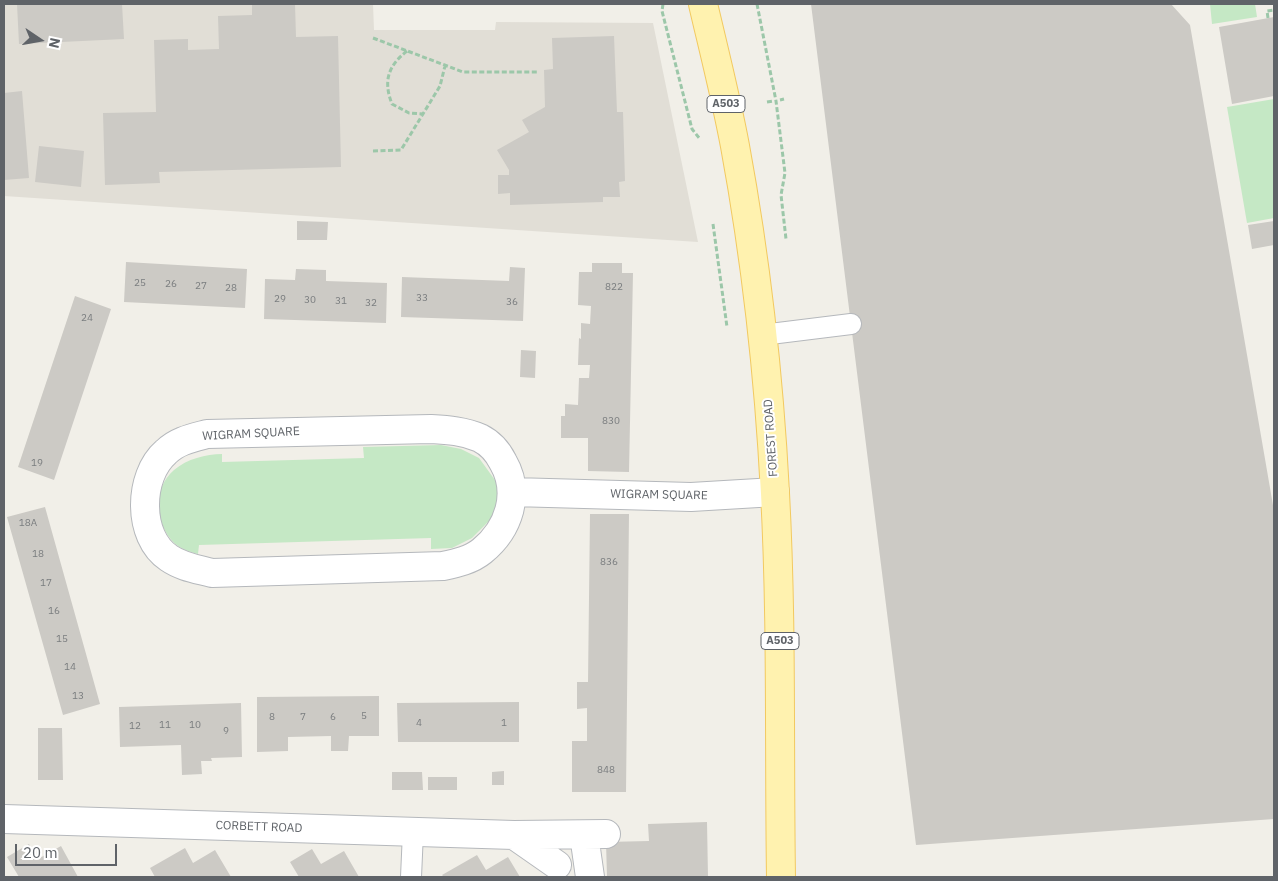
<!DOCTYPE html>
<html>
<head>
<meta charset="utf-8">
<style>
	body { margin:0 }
	#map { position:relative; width:1278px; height:881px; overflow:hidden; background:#f1efe8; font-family:"IBM Plex Sans",sans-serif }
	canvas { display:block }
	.frame { position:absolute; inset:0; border:5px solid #5f6368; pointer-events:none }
	.north { position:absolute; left:15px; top:15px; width:50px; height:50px; -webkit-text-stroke:4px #fff; paint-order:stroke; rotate:102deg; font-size:14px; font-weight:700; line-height:20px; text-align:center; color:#5f6368 }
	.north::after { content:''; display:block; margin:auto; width:18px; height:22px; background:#5f6368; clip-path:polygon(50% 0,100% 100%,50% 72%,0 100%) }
	.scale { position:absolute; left:15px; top:844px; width:102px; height:22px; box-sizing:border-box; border:2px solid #5f6368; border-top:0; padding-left:6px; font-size:15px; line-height:18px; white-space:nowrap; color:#5f6368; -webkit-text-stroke:4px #fff; paint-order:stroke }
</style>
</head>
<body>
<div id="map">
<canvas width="1278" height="881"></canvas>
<div class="frame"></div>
<div class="north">N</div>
<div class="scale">20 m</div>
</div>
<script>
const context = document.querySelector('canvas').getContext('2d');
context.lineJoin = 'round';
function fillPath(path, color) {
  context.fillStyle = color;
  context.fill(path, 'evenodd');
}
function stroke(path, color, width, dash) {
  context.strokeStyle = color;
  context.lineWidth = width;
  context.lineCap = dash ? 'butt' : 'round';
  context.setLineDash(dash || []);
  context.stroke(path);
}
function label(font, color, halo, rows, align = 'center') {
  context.font = font + ' "IBM Plex Sans",sans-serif';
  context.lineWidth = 4;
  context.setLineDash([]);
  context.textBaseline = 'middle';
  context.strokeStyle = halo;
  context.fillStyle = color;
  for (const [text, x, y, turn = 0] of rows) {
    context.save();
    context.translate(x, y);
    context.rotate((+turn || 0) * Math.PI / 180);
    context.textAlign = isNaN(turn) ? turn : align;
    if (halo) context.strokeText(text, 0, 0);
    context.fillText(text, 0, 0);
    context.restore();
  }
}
fillPath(new Path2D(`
	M4,4h369l1,26h121l1,-8 157,1 45,219 -694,-46z`), '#e1ded6');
fillPath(new Path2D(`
	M1210,4h45l2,13 -45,7z
	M1274,99v119l-27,5 -20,-116z
	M441,445l20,4 18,9 21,29v8l-9,24 -19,19 -20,10 -21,1v-11l-232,7 -1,9c-8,-2 -17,-5 -24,-11 -19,-20 -22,-54 0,-73 13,-11 32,-16 48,-16v8l142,-4 -1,-11z`), '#c5e8c5');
fillPath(new Path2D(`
	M17,4h105l2,35 -105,5z
	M252,4h43l1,33 42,-1 3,131 -182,5 1,11 -55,2 -2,-72 53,-1 -2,-72 34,-1v11l31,-1 -1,-33 34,-1z
	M811,4h360l19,21 84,486v308l-358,26z
	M1274,17v79l-42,8 -13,-77z
	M614,36l3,76h6l2,69 -6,1 1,15h-17v5l-93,3v-12l-12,1v-19h11v-5l-12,-20 32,-18 -7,-12 23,-13 -1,-37 9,-1 -1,-31z
	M22,91l7,87 -25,2v-87z
	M39,146l45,5 -3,36 -46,-5z
	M297,221l31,1 -1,18h-30z
	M1274,221v24l-22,4 -4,-24z
	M126,262l121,7 -2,39 -121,-6z
	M592,263h30v10h11l-4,199 -41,-1v-33h-27v-22h4v-12l13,1 1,-27h10l1,-13h-12l1,-27 2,1v-16l9,1 1,-18 -13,-1 1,-33h13z
	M510,267l15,1 -2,53 -122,-4 1,-40 107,4z
	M296,269l30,1v11l61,2 -1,40 -122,-4 1,-40 30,1z
	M75,296l36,13 -57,171 -36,-13z
	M521,350l15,1 -1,27 -15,-1z
	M45,507l55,197 -37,11 -56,-198z
	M590,514h39l-3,278h-54v-51h15v-33l-10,1v-27h11z
	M379,696v40h-30l-1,15h-17v-15l-43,1v14l-31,1v-55z
	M519,702v40h-121l-1,-39z
	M241,703l1,54 -31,1 1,3h-11l1,13 -20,1 -1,-30 -61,2 -1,-40z
	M38,728h24l1,52h-25z
	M504,771v14h-12v-13z
	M392,772h30l1,18h-31z
	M428,777h29v13h-29z
	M707,822l1,55h-101l-1,-35 43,-1 -1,-17z
	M29,844l9,15 23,-13 17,31h-59l-12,-20z
	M185,848l8,15 22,-13 16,27h-76l-5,-9z
	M312,849l9,15 23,-13 15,26h-60l-9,-15z
	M477,855l9,15 22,-13 12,20h-76l-2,-2z`), '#cccac5');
const lane = new Path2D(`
	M762,335l89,-11
	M411,877l2,-45`);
const street = new Path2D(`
	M431,429c17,1 33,2 49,9 10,5 18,14 23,24 18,31 6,67 -21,89 -11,9 -25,12 -39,15l-231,7c-15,-4 -30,-6 -43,-15 -32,-21 -31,-82 -3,-106 11,-11 26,-14 41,-18z
	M513,492l178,5 84,-5
	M4,819l510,16 92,-1
	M514,835l43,30
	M584,835l6,42`);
const primary = new Path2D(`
	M703,4c11,47 23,94 32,142 21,114 34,231 40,347 7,128 4,256 6,384`);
stroke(lane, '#b5b8bc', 22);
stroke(street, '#b5b8bc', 30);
stroke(primary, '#f2c960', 30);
stroke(new Path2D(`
	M663,4l-1,7 30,118 8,10
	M757,4l19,97 9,72 -4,22 5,44
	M1268,18l-1,-7 7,-1
	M373,38l90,34h76
	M407,51c-19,15 -24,30 -15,53l17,9 15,1
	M780,100l4,-1
	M767,102l6,-1
	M373,151l28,-1 39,-64 5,-20
	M713,224l14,103`), '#9cc7a9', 3, [5, 2.5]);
stroke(lane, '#fff', 20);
stroke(street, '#fff', 28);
stroke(primary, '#fff2af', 28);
label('10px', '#7a7d7f', null, [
	["25",140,283],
	["26",171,284],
	["27",201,286],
	["822",614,287],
	["28",231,288],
	["33",422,298],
	["29",280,299],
	["30",310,300],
	["31",341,301],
	["36",512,302],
	["32",371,303],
	["24",87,318],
	["830",611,421],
	["19",37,463],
	["18A",28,523],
	["18",38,554],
	["836",609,562],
	["17",46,583],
	["16",54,611],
	["15",62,639],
	["14",70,667],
	["13",78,696],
	["5",364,716],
	["8",272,717],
	["7",303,717],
	["6",333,717],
	["4",419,723],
	["1",504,723],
	["11",165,725],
	["10",195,725],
	["12",135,726],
	["9",226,731],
	["848",606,770]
]);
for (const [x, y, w] of [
	[726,104,38],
	[780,641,38]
]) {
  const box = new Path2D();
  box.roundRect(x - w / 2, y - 8.5, w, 17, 4);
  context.fillStyle = '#fff';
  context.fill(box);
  stroke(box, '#5f6368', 1);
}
label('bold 11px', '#5f6368', null, [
	["A503",726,104],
	["A503",780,641]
]);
label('12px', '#5f6368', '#fff', [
	["WIGRAM SQUARE",251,434,-3],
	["FOREST ROAD",771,438,-94],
	["WIGRAM SQUARE",659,495,1],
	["CORBETT ROAD",259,827,2]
]);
</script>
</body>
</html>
